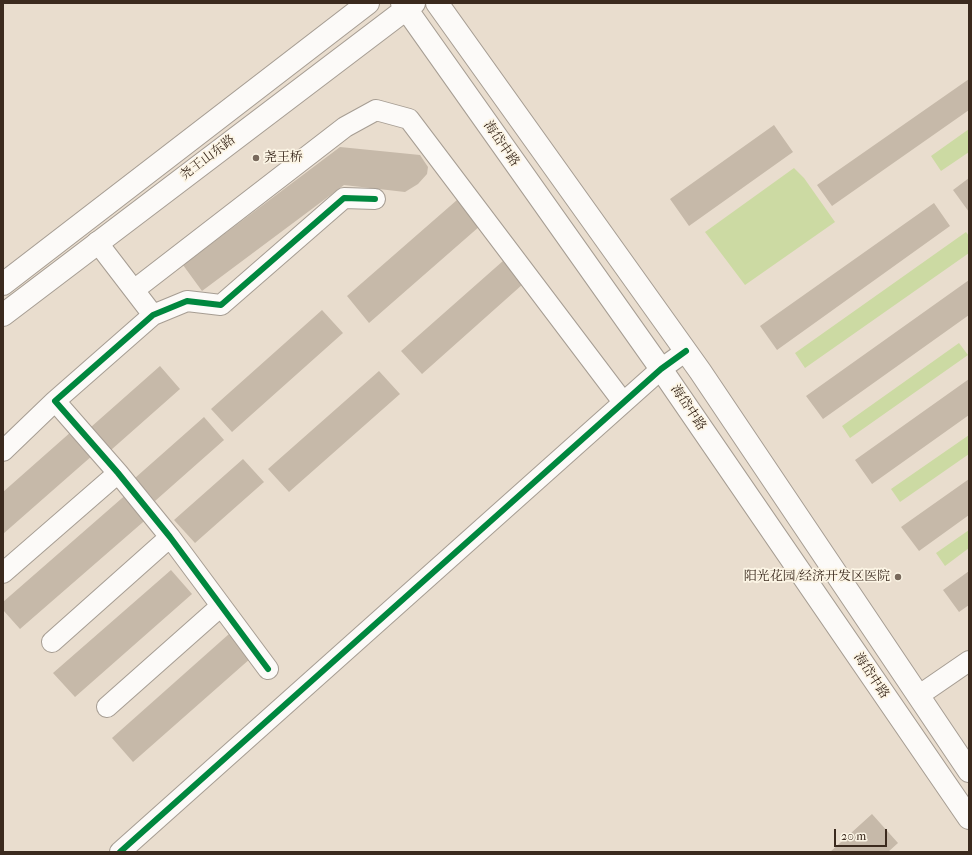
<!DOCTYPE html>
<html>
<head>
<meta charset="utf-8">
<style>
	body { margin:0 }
	#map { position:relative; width:972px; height:855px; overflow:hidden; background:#e9ddce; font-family:"IM FELL French Canon",serif }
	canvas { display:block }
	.frame { position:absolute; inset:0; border:4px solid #3b2a1e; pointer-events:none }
	.scale { position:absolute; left:834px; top:829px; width:53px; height:18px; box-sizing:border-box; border:2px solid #3b2a1e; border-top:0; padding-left:5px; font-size:12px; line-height:14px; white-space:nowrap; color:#3b2a1e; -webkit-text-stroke:3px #fcf5e5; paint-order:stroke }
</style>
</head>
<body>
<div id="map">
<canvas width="972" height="855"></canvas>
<div class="frame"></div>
<div class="scale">20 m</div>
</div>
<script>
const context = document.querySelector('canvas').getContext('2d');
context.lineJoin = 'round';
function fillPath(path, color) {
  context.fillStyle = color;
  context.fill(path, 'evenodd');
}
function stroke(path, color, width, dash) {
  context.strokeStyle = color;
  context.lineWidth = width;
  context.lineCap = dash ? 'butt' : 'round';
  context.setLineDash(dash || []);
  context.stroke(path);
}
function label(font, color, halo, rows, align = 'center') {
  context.font = font + ' "IM FELL French Canon","Noto Serif SC",serif';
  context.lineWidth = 3.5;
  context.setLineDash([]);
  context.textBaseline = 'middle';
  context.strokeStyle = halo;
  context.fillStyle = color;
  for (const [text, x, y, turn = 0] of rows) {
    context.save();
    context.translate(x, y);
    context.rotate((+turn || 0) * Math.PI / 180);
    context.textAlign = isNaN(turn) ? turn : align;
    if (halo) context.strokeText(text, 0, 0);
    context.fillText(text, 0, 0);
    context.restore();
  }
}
fillPath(new Path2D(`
	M969,129v23l-28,19 -10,-15z
	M794,168l10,10 31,44 -90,63 -40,-53z
	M966,232l3,4v17l-164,115 -10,-15z
	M959,343l9,12 -118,83 -8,-12z
	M969,435v19l-69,48 -9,-13z
	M969,530v18l-24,18 -9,-13z`), '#ccdaa3');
fillPath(new Path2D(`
	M969,79v31l-137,96 -15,-21z
	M774,125l19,27 -104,74 -19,-27z
	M340,147l80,8 8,12 -1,7 -9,10 -13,8 -61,-7 -142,106 -19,-26z
	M969,178v34l-16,-22z
	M465,193l23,26 -119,104 -22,-27z
	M934,203l16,23 -173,124 -17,-24z
	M512,253l20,23 -110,98 -21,-23z
	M969,280v35l-146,104 -17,-23z
	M322,310l21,23 -111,99 -21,-23z
	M160,366l20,23 -69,61 -20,-23z
	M379,371l21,23 -111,98 -21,-23z
	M969,379v36l-97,69 -17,-24z
	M204,417l20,23 -69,61 -20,-23z
	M72,431l21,24 -90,79v-42z
	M243,459l21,23 -69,61 -21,-23z
	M969,479v36l-50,36 -18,-24z
	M129,492l21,24 -130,113 -17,-19v-8z
	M171,570l21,24 -117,103 -22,-24z
	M969,571v34l-10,7 -16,-22z
	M229,634l22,24 -118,104 -21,-24z
	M872,814l26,29 -10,9h-58z`), '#c6b9a9');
const minor = new Path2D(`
	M97,242l56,73
	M134,290l211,-163 31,-17 33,9 214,283
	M3,451l52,-50
	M3,573l115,-100
	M52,642l118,-105
	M268,669l-98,-132 -52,-64 -63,-72 98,-86 34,-14 34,4 123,-107 31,1
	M918,696l51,-35
	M107,707l114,-101
	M120,852l541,-483 25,-18`);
const major = new Path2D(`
	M402,3l259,366 308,449
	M437,3l263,368 269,400
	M3,284l365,-281
	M3,315l411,-312`);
stroke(minor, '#a69d93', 22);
stroke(major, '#a69d93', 24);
stroke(minor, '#fcfaf8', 20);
stroke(major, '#fcfaf8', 22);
stroke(new Path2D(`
	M268,669l-98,-132 -52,-64 -63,-72 98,-86 34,-14 34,4 123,-107 31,1
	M120,852l541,-483 25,-18`), '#00873e', 6);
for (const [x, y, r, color] of [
	[256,158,4,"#78695c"],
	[898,577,4,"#78695c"]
]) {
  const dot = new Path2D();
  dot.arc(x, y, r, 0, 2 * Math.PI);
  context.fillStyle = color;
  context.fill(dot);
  stroke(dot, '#fcf5e5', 1.5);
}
label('13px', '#3b2a1e', '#fcf5e5', [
	["海岱中路",501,144,55],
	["尧王山东路",208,158,-37],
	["海岱中路",688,408,56],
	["海岱中路",871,676,56]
]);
label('13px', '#3b2a1e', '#fcf5e5', [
	["尧王桥",264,158],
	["阳光花园/经济开发区医院",890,577,"right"]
], 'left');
</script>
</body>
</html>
